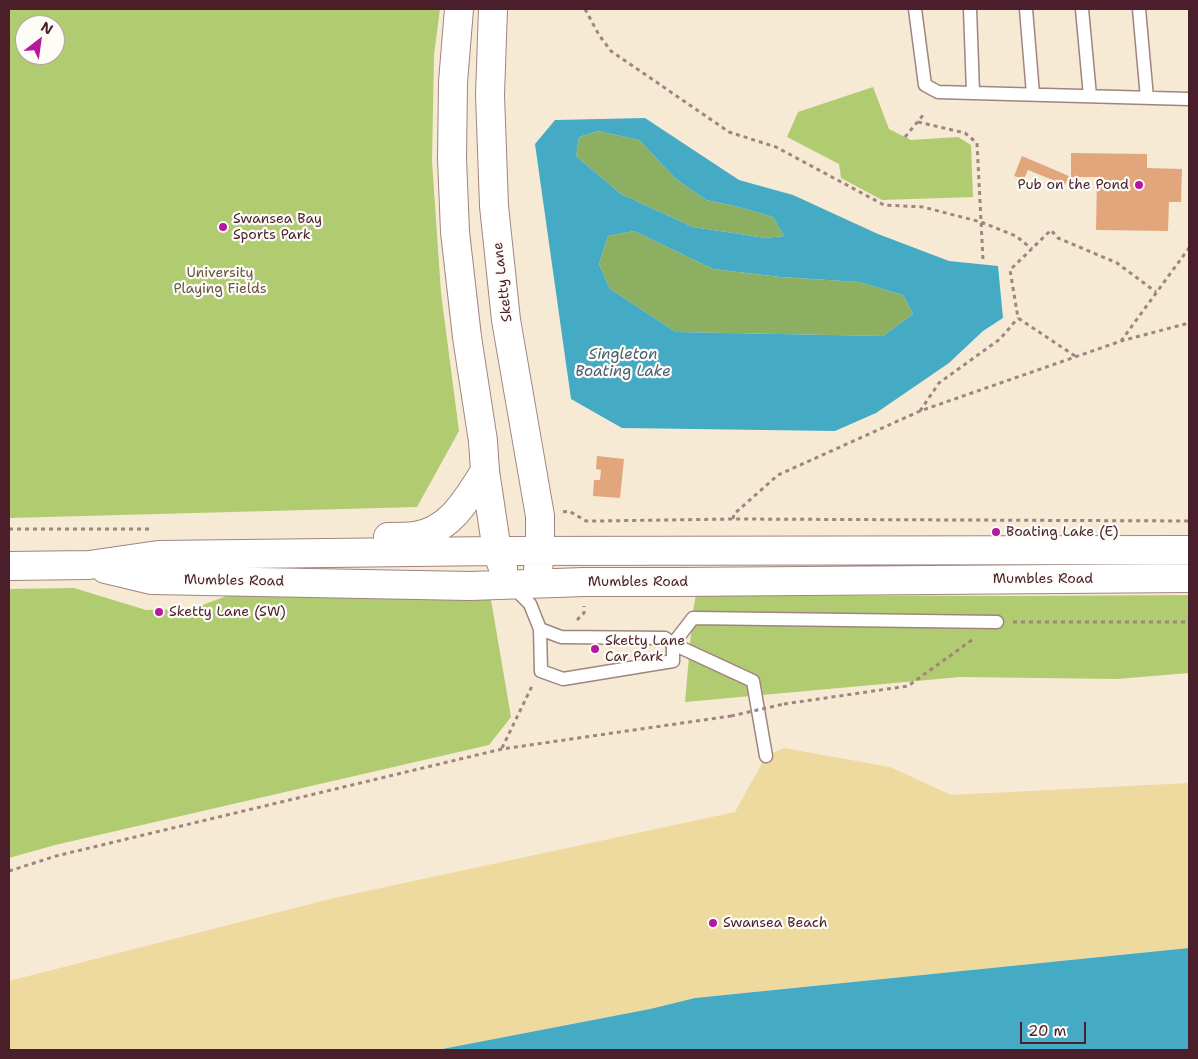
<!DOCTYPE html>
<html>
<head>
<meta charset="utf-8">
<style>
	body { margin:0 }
	#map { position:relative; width:1198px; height:1059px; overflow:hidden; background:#f6ead5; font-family:"Shantell Sans",sans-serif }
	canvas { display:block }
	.frame { position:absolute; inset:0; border:10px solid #4a1f2b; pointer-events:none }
	.north { position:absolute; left:15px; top:15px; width:50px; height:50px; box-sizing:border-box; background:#fdfcf7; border:1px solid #b5a4a5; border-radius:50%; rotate:30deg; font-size:14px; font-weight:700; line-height:20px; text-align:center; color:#4a1f2b }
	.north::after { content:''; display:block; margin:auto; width:18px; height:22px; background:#b5179e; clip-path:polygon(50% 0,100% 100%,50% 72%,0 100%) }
	.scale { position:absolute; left:1020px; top:1022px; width:66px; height:22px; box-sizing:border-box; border:2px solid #4a1f2b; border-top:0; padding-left:6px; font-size:15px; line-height:18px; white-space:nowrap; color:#4a1f2b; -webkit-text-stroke:4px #fdfcf7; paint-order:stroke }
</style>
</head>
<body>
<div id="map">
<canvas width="1198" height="1059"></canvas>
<div class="frame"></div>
<div class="north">N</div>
<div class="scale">20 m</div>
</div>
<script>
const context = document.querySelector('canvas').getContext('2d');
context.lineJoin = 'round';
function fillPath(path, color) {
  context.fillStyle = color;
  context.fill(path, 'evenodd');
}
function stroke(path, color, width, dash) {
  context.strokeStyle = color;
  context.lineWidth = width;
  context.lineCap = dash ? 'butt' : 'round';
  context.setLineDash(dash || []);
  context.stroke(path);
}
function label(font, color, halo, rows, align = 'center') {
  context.font = font + ' "Shantell Sans",sans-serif';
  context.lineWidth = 4.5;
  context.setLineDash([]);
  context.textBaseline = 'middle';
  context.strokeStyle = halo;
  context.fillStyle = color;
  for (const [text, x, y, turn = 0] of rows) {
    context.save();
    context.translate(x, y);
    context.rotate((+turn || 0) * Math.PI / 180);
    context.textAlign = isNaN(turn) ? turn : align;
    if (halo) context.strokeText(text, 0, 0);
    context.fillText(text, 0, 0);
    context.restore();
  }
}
fillPath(new Path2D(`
	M9,9h431l-6,46 -2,106 9,132 18,138 -42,76 -408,11zM25,25h30v30h-30z
	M873,87l16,42 22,11 47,-3 13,8 2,52 -91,3 -41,-22 -2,-14 -52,-27 11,-25z
	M74,588l72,22 46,-1 37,-14 262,5 20,117 -22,28 -434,100 -46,13v-269z
	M696,595l318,1 175,-1v78l-72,6 -157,-2 -275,25 8,-91z`), '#b1cb70');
fillPath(new Path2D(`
	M598,131l41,9 37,39 30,21 33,7 34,10 11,19 -18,2 -73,-11 -72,-33 -45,-38 3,-19z
	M634,231l79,38 67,8 79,5 44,13 10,19 -30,22 -207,-4 -66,-43 -11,-25 9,-28z`), '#8caf62');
fillPath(new Path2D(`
	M784,748l106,19 61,28 238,-12v165l-494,50 -45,11 -213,41h-428v-69l325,-83 401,-86 31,-56z`), '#eeda9e');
fillPath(new Path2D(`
	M645,118l94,62 54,15 85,39 71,27 49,5 5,52 -20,13 -34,32 -73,50 -41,18 -213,-3 -51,-29 -36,-255 20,-24zM598,131l41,9 37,39 30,21 33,7 34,10 11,19 -18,2 -73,-11 -72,-33 -45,-38 3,-19zM634,231l79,38 67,8 79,5 44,13 10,19 -30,22 -207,-4 -66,-43 -11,-25 9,-28z
	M1189,948v102h-752l213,-41 45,-11z`), '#45abc4');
fillPath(new Path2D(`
	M1071,153l76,1v14l35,1 -1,33h-12l-1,29 -72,-1 1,-53h-26z
	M1022,156l47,20 -4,9 -37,-15 -4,9 -10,-3z
	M597,456l27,3 -4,39 -27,-2 1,-16h6l1,-10 -5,-1z`), '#e2a67c');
const service = new Path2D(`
	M915,9l10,76 13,7 251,7
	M970,9l3,83
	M1026,9l7,85
	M1082,9l8,87
	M1139,9l8,89
	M512,586l18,18 10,25 1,42 22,8 110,-18v-17l-8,-6 -104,-1 -21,-8
	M766,756l-13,-75 -80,-37 20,-26 304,4`);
const primary = new Path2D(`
	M459,9l-6,73 -1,77 3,73 12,105 16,104 2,30 12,80 6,17
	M493,9l-3,86 4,111 12,114 34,196v36l-2,18
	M388,537c9,0 19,0 27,-1 36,-6 52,-37 70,-65
	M9,566l80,-1 69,-10 339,-4 692,-1
	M105,569l46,11 319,6 114,-4h91l514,-4`);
stroke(service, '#a08480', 15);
stroke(primary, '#a08480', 30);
stroke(new Path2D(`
	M585,9l14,26 12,16 118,81 47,15 108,58 39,2 58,15 35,14 16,13
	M918,122l47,11 12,10 6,117
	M905,137l19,-23
	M1121,341l68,-93
	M1075,356l-57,-38 -8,-48 41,-40 7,8 59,25 39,29
	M920,411l19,-28 61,-44 18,-21
	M563,512l6,-1 17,10h12l135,-2 456,2
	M733,519l1,-5 44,-39 142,-64 201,-70 68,-18
	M9,529h142
	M577,620l7,-7v-7
	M1013,622h176
	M784,704l124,-18 64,-46
	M502,748l31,-64
	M9,871l47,-15 446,-107 229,-33`), '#a08480', 3, [4, 4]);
stroke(service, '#fff', 12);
stroke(primary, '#fff', 28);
stroke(new Path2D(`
	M731,716l53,-12`), '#a08480', 3, [4, 4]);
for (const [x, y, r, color] of [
	[1139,185,5,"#b5179e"],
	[223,227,5,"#b5179e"],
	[996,532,5,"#b5179e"],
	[159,612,5,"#b5179e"],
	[595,649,5,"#b5179e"],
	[713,923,5,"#b5179e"]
]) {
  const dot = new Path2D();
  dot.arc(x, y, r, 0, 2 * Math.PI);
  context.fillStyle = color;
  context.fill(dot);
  stroke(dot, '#fdfcf7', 2);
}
label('14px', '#4a1f2b', '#fdfcf7', [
	["Pub on the Pond",1129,185,"right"],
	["Swansea Bay",233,219],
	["Sports Park",233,235],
	["Boating Lake (E)",1006,532],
	["Sketty Lane (SW)",169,612],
	["Sketty Lane",605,641],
	["Car Park",605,657],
	["Swansea Beach",723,923]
], 'left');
label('14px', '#695340', '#fdfcf7', [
	["University",220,273],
	["Playing Fields",220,289]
]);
label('14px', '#4a1f2b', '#fdfcf7', [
	["Sketty Lane",503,282,-97],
	["Mumbles Road",1043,579],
	["Mumbles Road",234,581,1],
	["Mumbles Road",638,582]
]);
label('italic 15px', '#485e70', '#fdfcf7', [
	["Singleton",623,355],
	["Boating Lake",623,372]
]);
</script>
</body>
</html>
